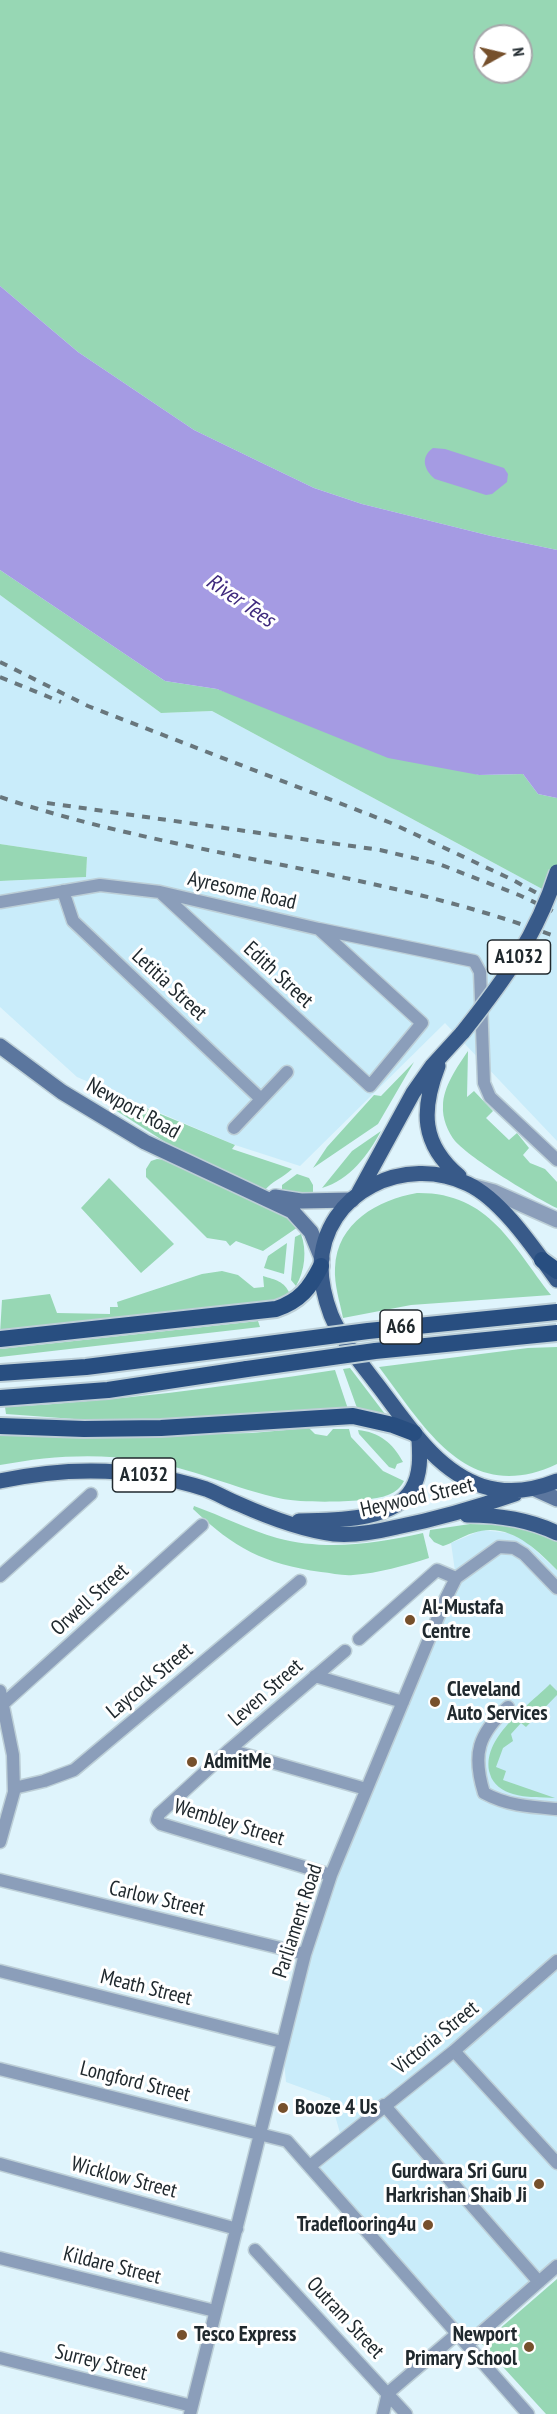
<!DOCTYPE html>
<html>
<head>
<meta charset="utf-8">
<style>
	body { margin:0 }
	#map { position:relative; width:557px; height:2414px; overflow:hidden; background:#dff4fc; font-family:"PT Sans Narrow",sans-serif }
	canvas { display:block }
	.north { position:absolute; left:473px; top:24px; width:60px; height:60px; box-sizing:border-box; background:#fff; border:2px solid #a6a9ab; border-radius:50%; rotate:82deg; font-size:16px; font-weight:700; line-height:24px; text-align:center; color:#20292e }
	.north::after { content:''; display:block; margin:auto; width:21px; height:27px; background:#76502c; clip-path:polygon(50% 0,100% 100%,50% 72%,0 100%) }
</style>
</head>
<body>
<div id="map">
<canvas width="557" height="2414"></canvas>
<div class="north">N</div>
</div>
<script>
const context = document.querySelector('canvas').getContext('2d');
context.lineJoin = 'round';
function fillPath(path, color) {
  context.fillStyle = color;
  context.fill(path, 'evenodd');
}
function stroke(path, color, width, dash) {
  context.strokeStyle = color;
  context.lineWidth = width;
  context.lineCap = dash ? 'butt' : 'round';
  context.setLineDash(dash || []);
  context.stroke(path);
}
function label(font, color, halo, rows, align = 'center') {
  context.font = font + ' "PT Sans Narrow",sans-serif';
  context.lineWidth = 6;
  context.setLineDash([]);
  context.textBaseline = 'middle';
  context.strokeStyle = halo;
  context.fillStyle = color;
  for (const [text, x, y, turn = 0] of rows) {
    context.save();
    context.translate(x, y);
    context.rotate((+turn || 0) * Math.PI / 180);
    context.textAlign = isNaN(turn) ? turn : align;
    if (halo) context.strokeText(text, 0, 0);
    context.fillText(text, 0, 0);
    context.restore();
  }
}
fillPath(new Path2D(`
	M0,595l161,118 51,-2 345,186v244l-112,-118 -145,143 -65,-21 -158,-68 -77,-70v-126l86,-4 1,-20 -87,-13z
	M482,1530l26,3 14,5 35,32v696l-90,79 -157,-179 32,-26 -12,-42 -44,-16 -4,-40 23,-87 151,-377 -5,-35z`), '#c9ecfa');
fillPath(new Path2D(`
	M0,0h557v550l-66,-14 -129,-32 -48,-16 -54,-26 -66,-32 -116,-78 -78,-66zM485,36h36v36h-36z
	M0,570l165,111 52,8 262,86 44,-1 15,20 19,4v99l-345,-186 -51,2 -161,-118z
	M0,844l87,13 -1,20 -86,4z
	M468,1051l-1,46 7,-6 19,20 -7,7 23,22 8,-7 12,15 -6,7 7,8 15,6 12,13v26c-23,-11 -86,-49 -102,-67 -7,-9 -13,-23 -12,-35 0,-19 14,-39 25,-55z
	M414,1062l-36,62 -65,44 14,-21 47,-52 7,1z
	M139,1105l96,40 -3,4 60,20c-9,9 -20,12 -27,21l-78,-34 -78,-50 21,4z
	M381,1131c-13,24 -31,49 -59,57l30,-37z
	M157,1159l9,1 112,51 14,6 6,10 -35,24 -27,-10 -6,5 -4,-5 -19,-3 -61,-61v-8l5,-8z
	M297,1174l12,4 4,7v7h-20l-11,-3v-4z
	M109,1178l65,66 -33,29 -60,-65z
	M417,1193c72,-1 95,52 134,102l-140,10 -68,13c-3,-16 -9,-33 -8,-50 2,-46 43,-68 82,-75z
	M301,1234c6,16 4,37 -5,52l-5,-6 4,-43z
	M287,1243l-3,31 -20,-6 4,-12z
	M222,1271l16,4 16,13 10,-1 -1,-11c13,4 21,5 27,18l-15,9 -275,31 2,-34 48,-6 7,19 53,1v-7h8l-1,-5 85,-28z
	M258,1321l2,6 -260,30v-8z
	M557,1347v117c-89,42 -131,-35 -178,-97l149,-19z
	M350,1368l35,46 -28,-6 -14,-39z
	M335,1370l13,39 -129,10 -104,3 -109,-8 -1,-7c111,-6 220,-20 330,-37z
	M309,1428l6,6 12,2 6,-7h16l2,8 32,34 21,10c-4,7 -8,11 -16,14 -19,8 -85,8 -105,4 -48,-10 -93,-32 -141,-39 -48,-7 -95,-4 -142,5v-35l130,6 122,-3z
	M358,1430c21,2 35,13 45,32l-6,2 -2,5 -6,-2 -30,-33z
	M194,1506c28,10 55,24 83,32 49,13 97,6 146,-5l6,25c-25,8 -50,15 -76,17 -10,1 -22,-2 -32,-3 -57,-8 -87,-24 -128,-63z
	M470,1524l41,1 46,13v32c-22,-22 -49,-49 -84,-37 -11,3 -20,10 -30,13l-9,-4 -5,-6 1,-6z
	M550,1684l7,7v4l-31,32 -5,-4 -10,11 2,7 -10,7 -7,19 10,4 -3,9 52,18c-13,-1 -29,0 -42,-4 -10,-3 -20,-9 -23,-20 -10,-35 37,-67 60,-90z
	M557,2279v135h-11l-64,-70z`), '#97d7b4');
fillPath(new Path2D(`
	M0,286l78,66 116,78 66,32 54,26 48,16 129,32 66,14v248l-19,-4 -15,-20 -44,1 -91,-17 -171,-69 -52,-8 -165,-111z
	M433,448l12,1 59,19 4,6 -1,8 -15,12 -6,1 -51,-16c-11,-9 -15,-22 -2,-31z`), '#a59be3');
const minor = new Path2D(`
	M63,891l10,30 188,178
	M160,892l210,194 52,-63 -102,-93
	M0,902l100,-17 60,7 159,37 155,32 6,11 4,111 6,14 67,63
	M234,1128l53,-56
	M0,1576l91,-82
	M359,1639l78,-69 19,8
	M315,1676l88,26
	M0,1691l13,64 1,37 -14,50
	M3,1704l199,-179
	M508,1707c-30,27 -36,47 -24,86 24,13 47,14 73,16
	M229,1750l137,39
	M14,1788l30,-7 30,-11 226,-189
	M331,1875l-170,-51 -4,-4 2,-6 70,-64 116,-99
	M0,1880l305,74
	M0,1971l282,71
	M454,2051l103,112
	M0,2069l287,72 241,273
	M384,2105l155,177
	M0,2164l237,65
	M310,2166l144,-115 103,-90
	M255,2250l151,164
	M0,2258l215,53
	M467,2345l90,-79
	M0,2358l192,48
	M190,2414l115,-460 26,-79 115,-277 10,-20 43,-31 15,1 10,6 33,34
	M383,2414l5,-21 70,-60`);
const tertiary = new Path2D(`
	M475,1187l19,5 63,28`);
const secondary = new Path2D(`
	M0,1046l62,46 83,50 147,69 19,21 11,27
	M275,1197l26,4 51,-1
	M535,1489l22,10`);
const primary = new Path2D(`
	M438,1066c-17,44 -17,78 21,110
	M359,1192l54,-99 19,-27 31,-34
	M557,1280c-22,-30 -55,-80 -89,-96 -62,-30 -145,7 -147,82 0,17 4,33 10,49 10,24 29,47 45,68 29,37 58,87 106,103 25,8 50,5 75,-5
	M0,1481c69,-15 138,-14 206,8 11,4 22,11 33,15 29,13 63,26 95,30 21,2 42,-2 63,-7 40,-8 78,-19 118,-33
	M467,1515c32,0 61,4 90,18
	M299,1521c34,-1 94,1 113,-32 9,-15 8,-33 7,-50`);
const trunk = new Path2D(`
	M542,1260l15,11
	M0,1339l276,-30c24,-8 34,-21 45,-43
	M0,1373l86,-6 159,-20
	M0,1398l108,-8 139,-21
	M0,1426l84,3 77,-1 192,-12 40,9 21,8`);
stroke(minor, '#bdcfd7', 15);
stroke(tertiary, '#bdcfd7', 18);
stroke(secondary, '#bdcfd7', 18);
stroke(primary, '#bdcfd7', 18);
stroke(trunk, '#bdcfd7', 20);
stroke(minor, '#8b9eba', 12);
stroke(tertiary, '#8b9eba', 15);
stroke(secondary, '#5b769e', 15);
stroke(primary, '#385a89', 15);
stroke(trunk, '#284e80', 16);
stroke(new Path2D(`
	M0,662l88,44 303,117 120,56 46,25
	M0,677l61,25
	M0,797c182,61 377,72 557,140
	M47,803l333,47 59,14 80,31 38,18`), '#68767c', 4, [8, 8]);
const primaryBridge = new Path2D(`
	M463,1032c42,-53 73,-95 94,-160`);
const trunkBridge = new Path2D(`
	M245,1347l123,-16 189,-19
	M247,1369l128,-18 182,-18`);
stroke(primaryBridge, '#bdcfd7', 18, []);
stroke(trunkBridge, '#bdcfd7', 20, []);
stroke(primaryBridge, '#385a89', 15);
stroke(trunkBridge, '#284e80', 16);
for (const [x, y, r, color] of [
	[410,1620,6,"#76502c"],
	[435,1702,6,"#76502c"],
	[192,1762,6,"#76502c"],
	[283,2108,6,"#76502c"],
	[539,2184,6,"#76502c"],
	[428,2225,6,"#76502c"],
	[182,2335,6,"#76502c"],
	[529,2347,6,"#76502c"]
]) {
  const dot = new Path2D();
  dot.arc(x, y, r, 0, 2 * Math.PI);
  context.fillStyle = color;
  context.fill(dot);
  stroke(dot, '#fff', 2);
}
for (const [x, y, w] of [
	[519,957,63],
	[401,1327,42],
	[144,1475,63]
]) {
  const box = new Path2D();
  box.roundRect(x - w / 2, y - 17, w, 34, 4.5);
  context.fillStyle = '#fff';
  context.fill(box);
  stroke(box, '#20292e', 1.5);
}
label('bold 20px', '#20292e', null, [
	["A1032",519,957],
	["A66",401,1327],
	["A1032",144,1475]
]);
label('21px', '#20292e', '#fff', [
	["Ayresome Road",242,891,13],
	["Edith Street",278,975,43],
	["Letitia Street",169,985,43],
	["Newport Road",133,1109,29],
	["Heywood Street",417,1498,-13],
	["Orwell Street",90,1600,-42],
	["Laycock Street",150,1681,-40],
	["Leven Street",266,1693,-41],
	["Wembley Street",229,1823,17],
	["Carlow Street",157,1899,13],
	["Parliament Road",298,1921,-72],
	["Meath Street",146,1988,14],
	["Victoria Street",436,2038,-39],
	["Longford Street",135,2082,14],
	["Wicklow Street",124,2178,15],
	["Kildare Street",112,2266,14],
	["Outram Street",345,2318,47],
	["Surrey Street",101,2363,14]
]);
label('bold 21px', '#20292e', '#fff', [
	["Al-Mustafa",422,1608],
	["Centre",422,1632],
	["Cleveland",447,1690],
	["Auto Services",447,1714],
	["AdmitMe",204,1762],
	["Booze 4 Us",295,2108],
	["Gurdwara Sri Guru",527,2172,"right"],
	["Harkrishan Shaib Ji",527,2196,"right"],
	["Tradeflooring4u",416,2225,"right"],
	["Tesco Express",194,2335],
	["Newport",517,2335,"right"],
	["Primary School",517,2359,"right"]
], 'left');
label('italic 22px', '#3f2a7d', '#fff', [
	["River Tees",240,601,34]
]);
</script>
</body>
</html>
